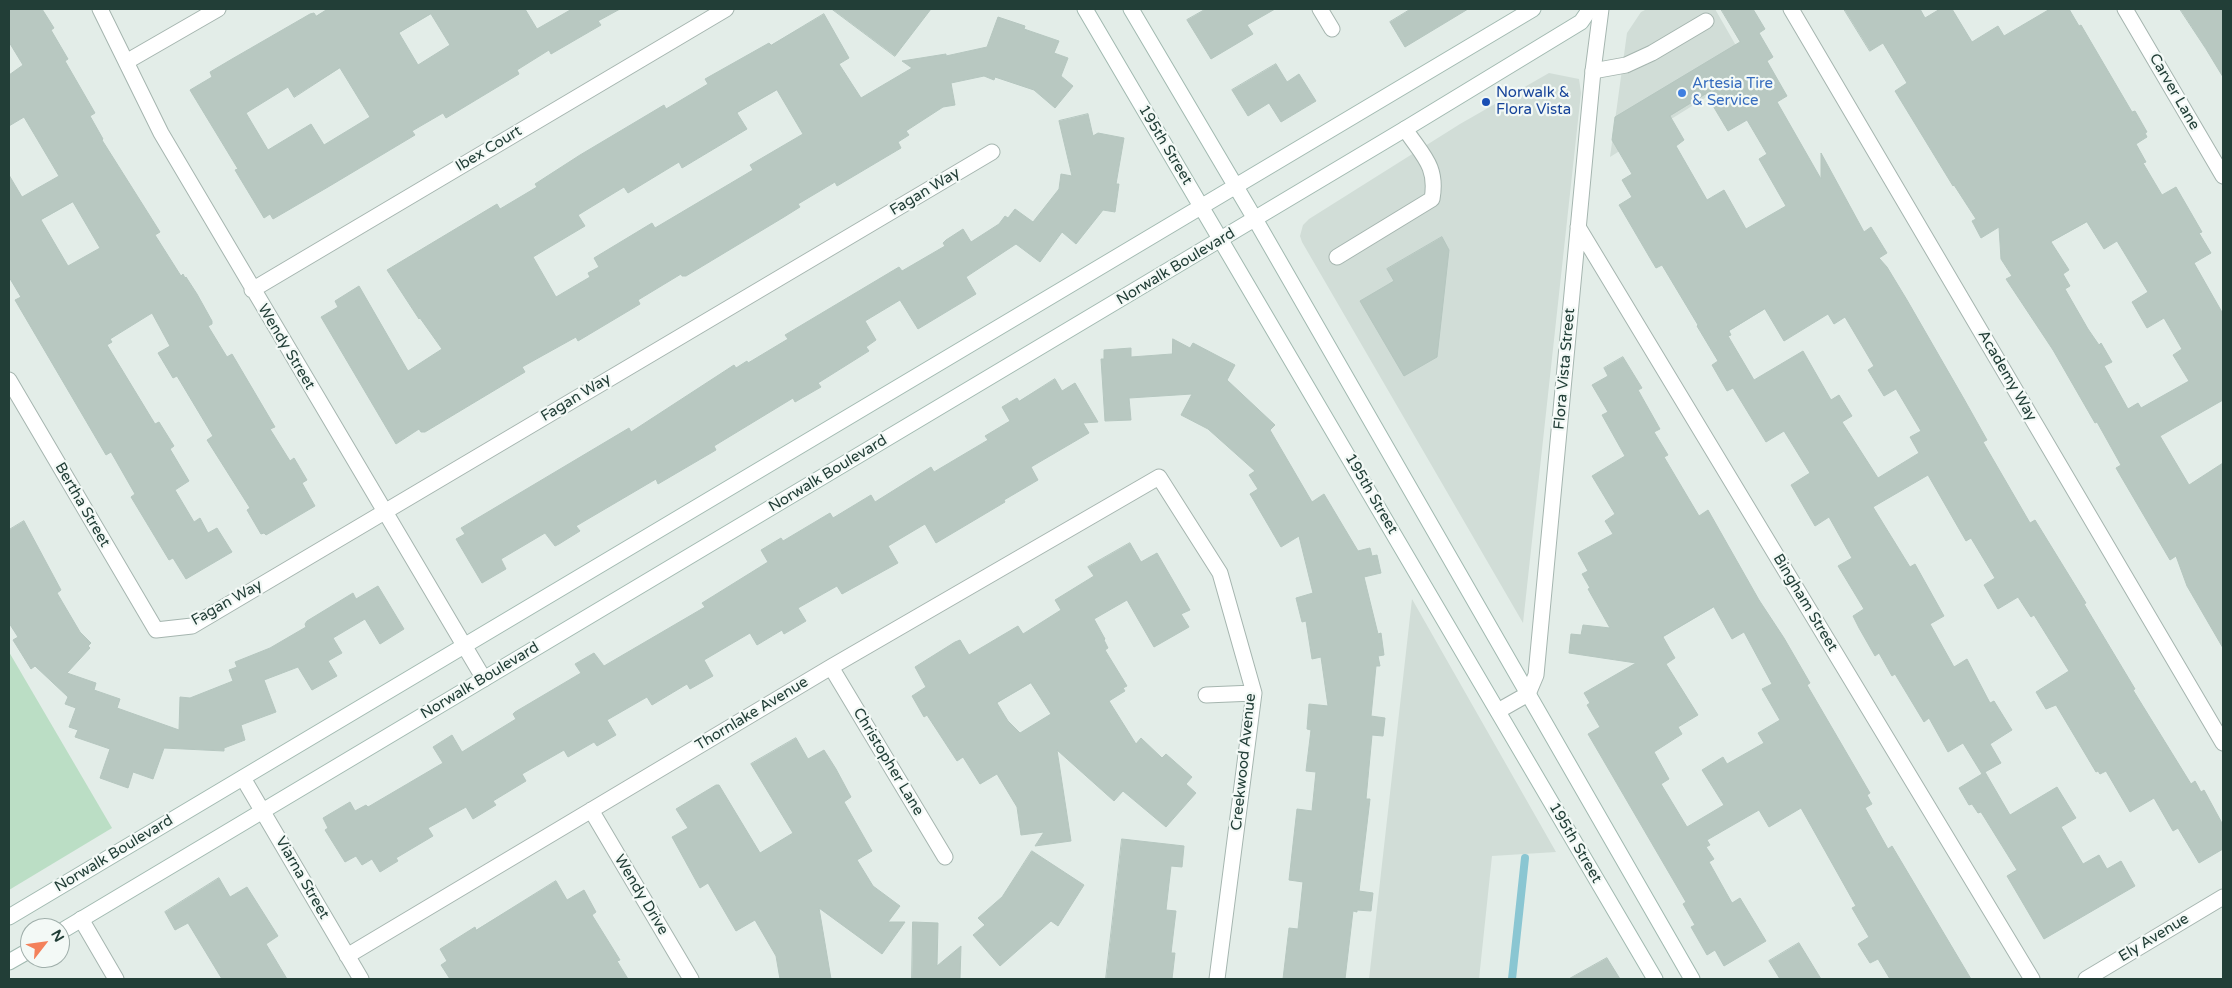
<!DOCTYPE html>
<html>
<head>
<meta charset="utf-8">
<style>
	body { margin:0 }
	#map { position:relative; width:2232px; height:988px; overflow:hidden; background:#e3ede8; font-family:"Varela Round",sans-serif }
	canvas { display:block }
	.frame { position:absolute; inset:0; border:10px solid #223e37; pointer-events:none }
	.north { position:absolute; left:20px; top:918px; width:50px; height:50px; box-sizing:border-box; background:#f3f9f6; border:1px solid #9faeaa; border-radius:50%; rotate:60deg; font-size:14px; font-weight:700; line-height:20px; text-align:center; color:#223e37 }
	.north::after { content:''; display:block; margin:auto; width:18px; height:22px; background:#f3815b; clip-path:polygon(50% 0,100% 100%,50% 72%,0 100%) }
</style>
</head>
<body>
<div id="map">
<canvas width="2232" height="988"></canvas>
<div class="frame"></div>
<div class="north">N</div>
</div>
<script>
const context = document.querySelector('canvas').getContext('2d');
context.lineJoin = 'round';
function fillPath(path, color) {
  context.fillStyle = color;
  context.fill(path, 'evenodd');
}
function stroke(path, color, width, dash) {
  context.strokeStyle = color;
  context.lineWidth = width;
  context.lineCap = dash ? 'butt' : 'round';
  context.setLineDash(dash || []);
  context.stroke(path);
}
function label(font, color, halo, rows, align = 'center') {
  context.font = font + ' "Varela Round",sans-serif';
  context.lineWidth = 4.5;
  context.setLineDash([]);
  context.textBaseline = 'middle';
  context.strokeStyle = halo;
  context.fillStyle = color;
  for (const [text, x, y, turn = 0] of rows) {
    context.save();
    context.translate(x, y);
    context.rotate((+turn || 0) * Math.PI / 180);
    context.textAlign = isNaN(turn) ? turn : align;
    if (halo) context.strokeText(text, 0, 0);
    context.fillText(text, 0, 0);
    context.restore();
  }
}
fillPath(new Path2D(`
	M1647,9h68l35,61 -140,87 17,-124 14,-21z
	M1549,73l30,6 2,14 -58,530 -221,-381 -2,-6 3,-11 6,-6 151,-95z
	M1412,599l144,253 -64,4 -13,123h-110z`), '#d1ddd7');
fillPath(new Path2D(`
	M9,652l103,176 -103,62z`), '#bbdec5');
stroke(new Path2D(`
	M1512,979l13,-121`), '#8ac6d2', 8);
const building = new Path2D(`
	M9,9h33l12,19 -3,2 17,29 -3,2 30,52 -5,3 13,23 -1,1 58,92 -5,3 26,41 2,-2 2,4 1,-1 11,17 15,27v3l-4,2 19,31 5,-3 43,73 -5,2 20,32 4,-3 13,22 -5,3 13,23 -49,29 -2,-2 -3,1 -14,-24 3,-2 -43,-68 6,-4 -36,-60 -4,2 -15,-25 12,-7 -18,-33 -42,26 2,3 -5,3 48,79 4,-2 15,24 -4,3 19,32 -14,9 19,32 6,-4 8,15 9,-5 15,24 -46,27 -13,-21 -4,2 -38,-63 4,-3 -24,-42 -5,3 -91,-155 6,-3 -12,-20v-102l13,22 37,-21 -35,-59 -15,9v-51l14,-10 -14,-23zM73,202l27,46 -32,18 -27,-46z
	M328,9h197l12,20 35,-20h48l-22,12 3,4 -50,29 -2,-4 -32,20 2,4 -73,44 -3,-5 -31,18 3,4 -87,52 -55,32 -3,-5 -6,4 -29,-48 3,-1 -48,-79 22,-13 -2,-5 22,-13 78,-45 4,-1 2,3zM431,14l19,31 -32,20 -19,-32zM340,68l30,49 -46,28 -13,-21 -43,26 -22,-37 42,-26 6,10z
	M832,9h99l-36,47z
	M1206,9h69l-28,16 6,9 -42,25 -24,-39z
	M1411,9h57l-63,38 -15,-25z
	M1721,9h32l12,20 -6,4 14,24 -6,4 20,35 -10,6 44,77v-26l43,79 7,-5 16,26 -8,5 8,9 20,33 57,99 23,41 -4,2 47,81 5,-3 35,57 16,26 -2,1 51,85 -2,1 58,94 4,-3 6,11 3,-2 19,35v24l-24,14 -21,-35 -5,3 -19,-33 -24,14 -24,-41 -6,3 -2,-3 -2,1 -40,-67 -10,4 -10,-17 33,-21 -35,-56 -3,2 -13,-20 -20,12 -14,-24 11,-7 -24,-40 -5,3 -38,-66 -55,32 37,60 5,-3 29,52 -14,8 24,43 13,-8 23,44 4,-2 18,29 -22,14 11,19 -16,9 25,43 47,-28 19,31 -15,9 22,37 16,-9 8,14 14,-8 14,25 -91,53 -37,-63 10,-6 -36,-58 -3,1 -6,-9 -3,1 -10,-17 23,-14 -19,-31 -15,9 -19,-34 -5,4 -29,-48 -3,2 -13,-23 -4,3 -16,-28 -6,-12 11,-7 -26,-43 14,-8 -23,-41 -14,9 -24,-41 19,-12 -26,-42 -18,11 -33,-54 -6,3 -15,-26 6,-4 -21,-35 1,-1 -36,-60 -6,3 -6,-10 -31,-53 13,-8 -10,-17 10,-6 -20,-34 3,-23 125,-75zM1706,94l22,37 19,-11 20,34 -8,5 27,47 -40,23 -22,-39 -17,10 -31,-54 8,-6 -14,-24zM1765,309l19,32 44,-27 6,10 11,-7 29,49 -6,4 16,26 12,-7 25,42 -11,6 9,16 -41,25 -36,-56 10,-6 -13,-21 -8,5 -28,-49 -49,29 -26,-44 3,-1 -2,-4z
	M1844,9h76l5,9 15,-9h12l20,33 26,-16 6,10 46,-27h19l10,17 2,-1 51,87 3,-1 12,21 -2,1 2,4 -11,7 10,18 -3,1 19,32 14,-8 26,45 -3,1 12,20 -17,10 29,51v86l-63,36 29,49 34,-22v185l-36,-62 -11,-30 -6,4 -54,-92 5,-3 -24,-43 -2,1 -42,-73 -47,-71 6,-3 -11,-17 -2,-32 -18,11 -9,-17 4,-2 -22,-34 -1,1 -58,-95 12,-8 -24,-40 -13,8zM2087,222l17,27 13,-8 31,51 -16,10 15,26 17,-10 18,31 -9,6 16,26 -48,27 -3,-5 -10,6 -24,-43 8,-4 -11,-19 -2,2 -11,-16 -23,-40 5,-3 -7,-12 6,-4 -18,-28z
	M2180,9h43v68l-17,-28z
	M824,14l25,44 -10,6 22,34 51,-30 -10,-7 44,-7v2l41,-9 11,-30 27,9 -1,3 35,12 -5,12 14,5 -7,18 12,10 -18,22 -21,-18 -39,-13 -1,3 -10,-4 -33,7 4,22 -12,2 -37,24 3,4 -11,7 3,6 -64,38 -2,-4 -37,22 2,3 -16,10 -98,59h-4l-1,-2 -43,26 2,4 -62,37 -2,-4 -54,30 3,5 -100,60h-4l-2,-3 -23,15 -75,-127 17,-10 -3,-6 24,-15 49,85 34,-22 -22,-31 -1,1 -32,-49 110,-66 3,5 37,-22 -2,-3 45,-29 84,-50 2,4 42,-25 -3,-5 64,-36 2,2zM777,90l26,44 -53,31 3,5 -98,58 -3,-5 -58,35 5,9 -11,6 2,4 -34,20 -23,-40 52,-31 -7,-11 46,-28 4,6 51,-31 3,6 65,-39 -10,-16z
	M1276,64l11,18 12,-8 17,27 -35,21 -12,-19 -21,13 -16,-26z
	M1088,114l5,22 5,-3 26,5 -8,46h3l-4,28 -12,-2 -27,34 -14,-12 -22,30 -24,-18 -50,33 10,17 -58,35 -18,-29 -35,21 11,19 -10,7 3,4 -51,32 3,4 -26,15 -2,-4 -79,48 2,4 -58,34 -2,-5 -80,47 4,5 -21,13 -4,2 -10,-13 -44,26 5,10 -24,14 -26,-44 9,-5 -4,-6 168,-100 2,4 103,-67 2,3 11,-7 1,2 40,-24 -3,-4 114,-68 3,4 43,-25 -2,-3 3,-3 17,-11 8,13 28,-18 6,-8 3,2 7,-9 18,13 26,-33 2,-15 11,2 -13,-55z
	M1442,237l7,13 -12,107 -33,19 -44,-75 34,-20 -7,-12z
	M1173,339l17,9 3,-5 42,22 -8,15 48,45 -5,5 42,72 12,-8 34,57 12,-3 2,8 5,-1 4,18 -17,4 14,57 3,-1 3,22 -6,1 2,10h-4l-5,50 14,2 -2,18 -11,-1 -6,64h4l-11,92 14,2 -2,18 -14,-1v2l-4,-1 -8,68h-62l6,-51 9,1 5,-47 -14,-2 8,-71 15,2 4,-39 -10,-1 5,-41 -4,-1 2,-25 19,2 -7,-49 -9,2 -6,-38 -4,1 -6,-24 17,-5 -14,-57 -18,11 -31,-53 8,-5 -9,-14 6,-4 -47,-42 -27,-14 11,-21 -63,4 2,22 -26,1 -4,-62h3v-9l27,-2v9l41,-3z
	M1623,357l19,31 -4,2 22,39 -6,3 14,23 -4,2 35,59 9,-6 51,90 25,38 26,45 -3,2 63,108 -3,2 5,9 -7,4 23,41 4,-3 79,133h-81l-12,-20 -8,4 -12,-19 11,-7 -17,-29 4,-2 -55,-98 -32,19 -10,-17 -52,30 3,5 -4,2 8,12 -5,3 23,41 8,-5 26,43 -42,25 -9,-16 -8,5 -16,-28 4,-2 -12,-21 3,-2 -98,-168 12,-7 -13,-22 3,-2 -6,-10 52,-30 -67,-10 2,-19 10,1 2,-10 27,3 -22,-39 2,-1 -8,-14 6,-3 -10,-18 35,-19 -8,-13 10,-7 -23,-38 33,-20 -23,-41 6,-3 -16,-27 16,-9 -4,-8zM1714,607l18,32 12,-7 28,52 -10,5 18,31 -22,13 6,10 -37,21 -4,-7 -21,13 22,35 -37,22 -26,-43 8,-5 -15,-27 28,-18 -4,-7 20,-12 -32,-51 9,-6 -12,-21z
	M1055,379l7,12 13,-8 23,39 -15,1 6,10 -58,34 7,13 -34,20 1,2 -69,41 -11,-19 -37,22 10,17 -56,31 -5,-8 -39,22 8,13 -22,13 -2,-4 -25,15 -7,-12 -46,27 9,16 -23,13 -3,-5 -35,21 -5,-8 -40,23 9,15 -19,11 -3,-4 -26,15 -4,-7 -42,24 4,7 -33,20 3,4 -23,14 -7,-12 -38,21 5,8 -37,22 2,3 -18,11 -8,-13 -10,6 -6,-9 -11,6 -20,-32 3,-2 -5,-10 27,-16 5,9 11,-6 2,2 75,-44 -10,-16 19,-12 10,17 54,-33 -3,-5 2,-2 66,-39 -6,-9 19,-11 10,13 101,-59 -3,-4 66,-41 -7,-12 20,-12 2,3 47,-28 3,5 38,-23 4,7 56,-35 3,5 54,-32 -3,-4 25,-15 -8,-14 15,-9 2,3z
	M24,521l37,69 -4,3 23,39 11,11 -3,3 2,2 -23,25 29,10 -2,7 26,9 -3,9 62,22 1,-33 10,1 43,-17 -4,-11 8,-3 -2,-5 35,-14 36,-21 -1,-3 2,-3 46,-28 3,6 22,-13 26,43 -24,15 -15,-25 -32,19 9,15 -14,8 9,15 -25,14 -14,-23 -34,13 12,32 -35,13 4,15 -21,8v3l-60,-3 -11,31 -20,-7 -5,16 -28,-10 10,-29 -35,-12 3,-7 -9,-3 7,-19 -11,-4 3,-7 -33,-31 -4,3 -18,-29 5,-3 -9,-14v-93z
	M1130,543l11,19 16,-9 33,57 -9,4 8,13 -35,20 -27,-47 -33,19 11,20 -1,1 4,8 -3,2 22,36 -4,2 2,3 -16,10 27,43 5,-6 21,20 4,-4 26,23 -6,7 10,9 -30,34 -43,-36 -9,10 -57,-51 14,91 -36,5 9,-14 -23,3 -4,-28 -20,-33 -17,10 -17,-27 -6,4 -30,-46 -3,2 -12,-21 14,-9 -11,-20 40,-25 5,-2 9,15 49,-29 5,8 38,-24 -6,-10 39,-24 -6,-9zM1031,683l20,31 -31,19 -12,-12 -11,-18z
	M796,738l12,21 16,-9 12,19 15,28 -7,5 28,49 -15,9 16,26 27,20 -12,16h17l-23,32 -63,-46 12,71h-51l-4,-23 -21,-36 -19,11 -28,-48 -8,5 -28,-51 16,-9 -12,-19 40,-24h3l41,68 33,-20 -42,-69z
	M1122,839l62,7 -2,21 -11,-1 -5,44 10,1 -5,42h4l-3,26h-66z
	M1032,851l52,34 -26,41 -7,-5 -51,45 -27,-31 12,-10 -7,-7 24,-21z
	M219,878l11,19 17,-10 31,49 -12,8 21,35h-65l-34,-56 -13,7 -10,-18z
	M556,881l11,19 17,-10 12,22 -4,3 28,45 -3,1 11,18h-178l-9,-14 6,-4 -7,-12 35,-22 1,3z
	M913,922l25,1 -1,43 24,-20 -1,33h-48z
	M1799,943l22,36h-41l-11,-18z
	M1607,958l13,21h-51z`);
fillPath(building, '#b8c8c1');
stroke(building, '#b5c6bf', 1);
const lane = new Path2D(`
	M1593,71l33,-6 26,-12 54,-32
	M1337,257l95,-58c6,-33 -10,-44 -27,-70
	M81,919l35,60`);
const street = new Path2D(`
	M100,9l61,124 323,546
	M1320,9l12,20
	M1791,9l432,734
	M2125,9l98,167
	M126,62l92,-53
	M1578,227l454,752
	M252,290l474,-281
	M9,380l147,250 36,-4 800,-474
	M831,667l114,190
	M1206,695l48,-2
	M1498,711l30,-17 8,-19 57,-604 8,-62
	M243,778l118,201
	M591,810l100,169
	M347,956l484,-289 328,-190 61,96 34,120 -37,286
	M2086,979l137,-82`);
const secondary = new Path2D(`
	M1085,9l570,970
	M1131,9l124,210 437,760
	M9,917l1524,-908
	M60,932l1345,-803 176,-107 9,-13
	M9,962l21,-12`);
stroke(lane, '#a5b5af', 17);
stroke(street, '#a5b5af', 17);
stroke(secondary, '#a1b9b0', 17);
stroke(lane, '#fff', 15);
stroke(street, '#fff', 15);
stroke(secondary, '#fff', 15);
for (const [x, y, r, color] of [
	[1682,93,5,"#3f7fe0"],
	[1486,102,5,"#1a4fb4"]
]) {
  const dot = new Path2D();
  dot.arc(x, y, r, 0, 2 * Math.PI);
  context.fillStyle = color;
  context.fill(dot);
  stroke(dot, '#f3f9f6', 2);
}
label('15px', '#366cbe', '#f3f9f6', [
	["Artesia Tire",1692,84],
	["& Service",1692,101]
], 'left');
label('15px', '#223e37', '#f3f9f6', [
	["Carver Lane",2174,92,60],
	["195th Street",1165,145,59],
	["Ibex Court",489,149,-31],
	["Fagan Way",925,192,-31],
	["Norwalk Boulevard",1176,267,-31],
	["Wendy Street",286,347,59],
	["Flora Vista Street",1565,369,-85],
	["Academy Way",2007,376,60],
	["Fagan Way",576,398,-31],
	["Norwalk Boulevard",828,474,-31],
	["195th Street",1371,494,60],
	["Bertha Street",82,505,60],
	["Fagan Way",227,603,-29],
	["Bingham Street",1805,603,59],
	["Norwalk Boulevard",480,681,-31],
	["Thornlake Avenue",752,714,-31],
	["Christopher Lane",888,762,59],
	["Creekwood Avenue",1244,762,-84],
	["195th Street",1575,843,60],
	["Norwalk Boulevard",114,854,-31],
	["Viarna Street",302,878,60],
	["Wendy Drive",641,895,59],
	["Ely Avenue",2154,938,-31]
]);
label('15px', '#164399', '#f3f9f6', [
	["Norwalk &",1496,93],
	["Flora Vista",1496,110]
], 'left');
</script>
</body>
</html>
